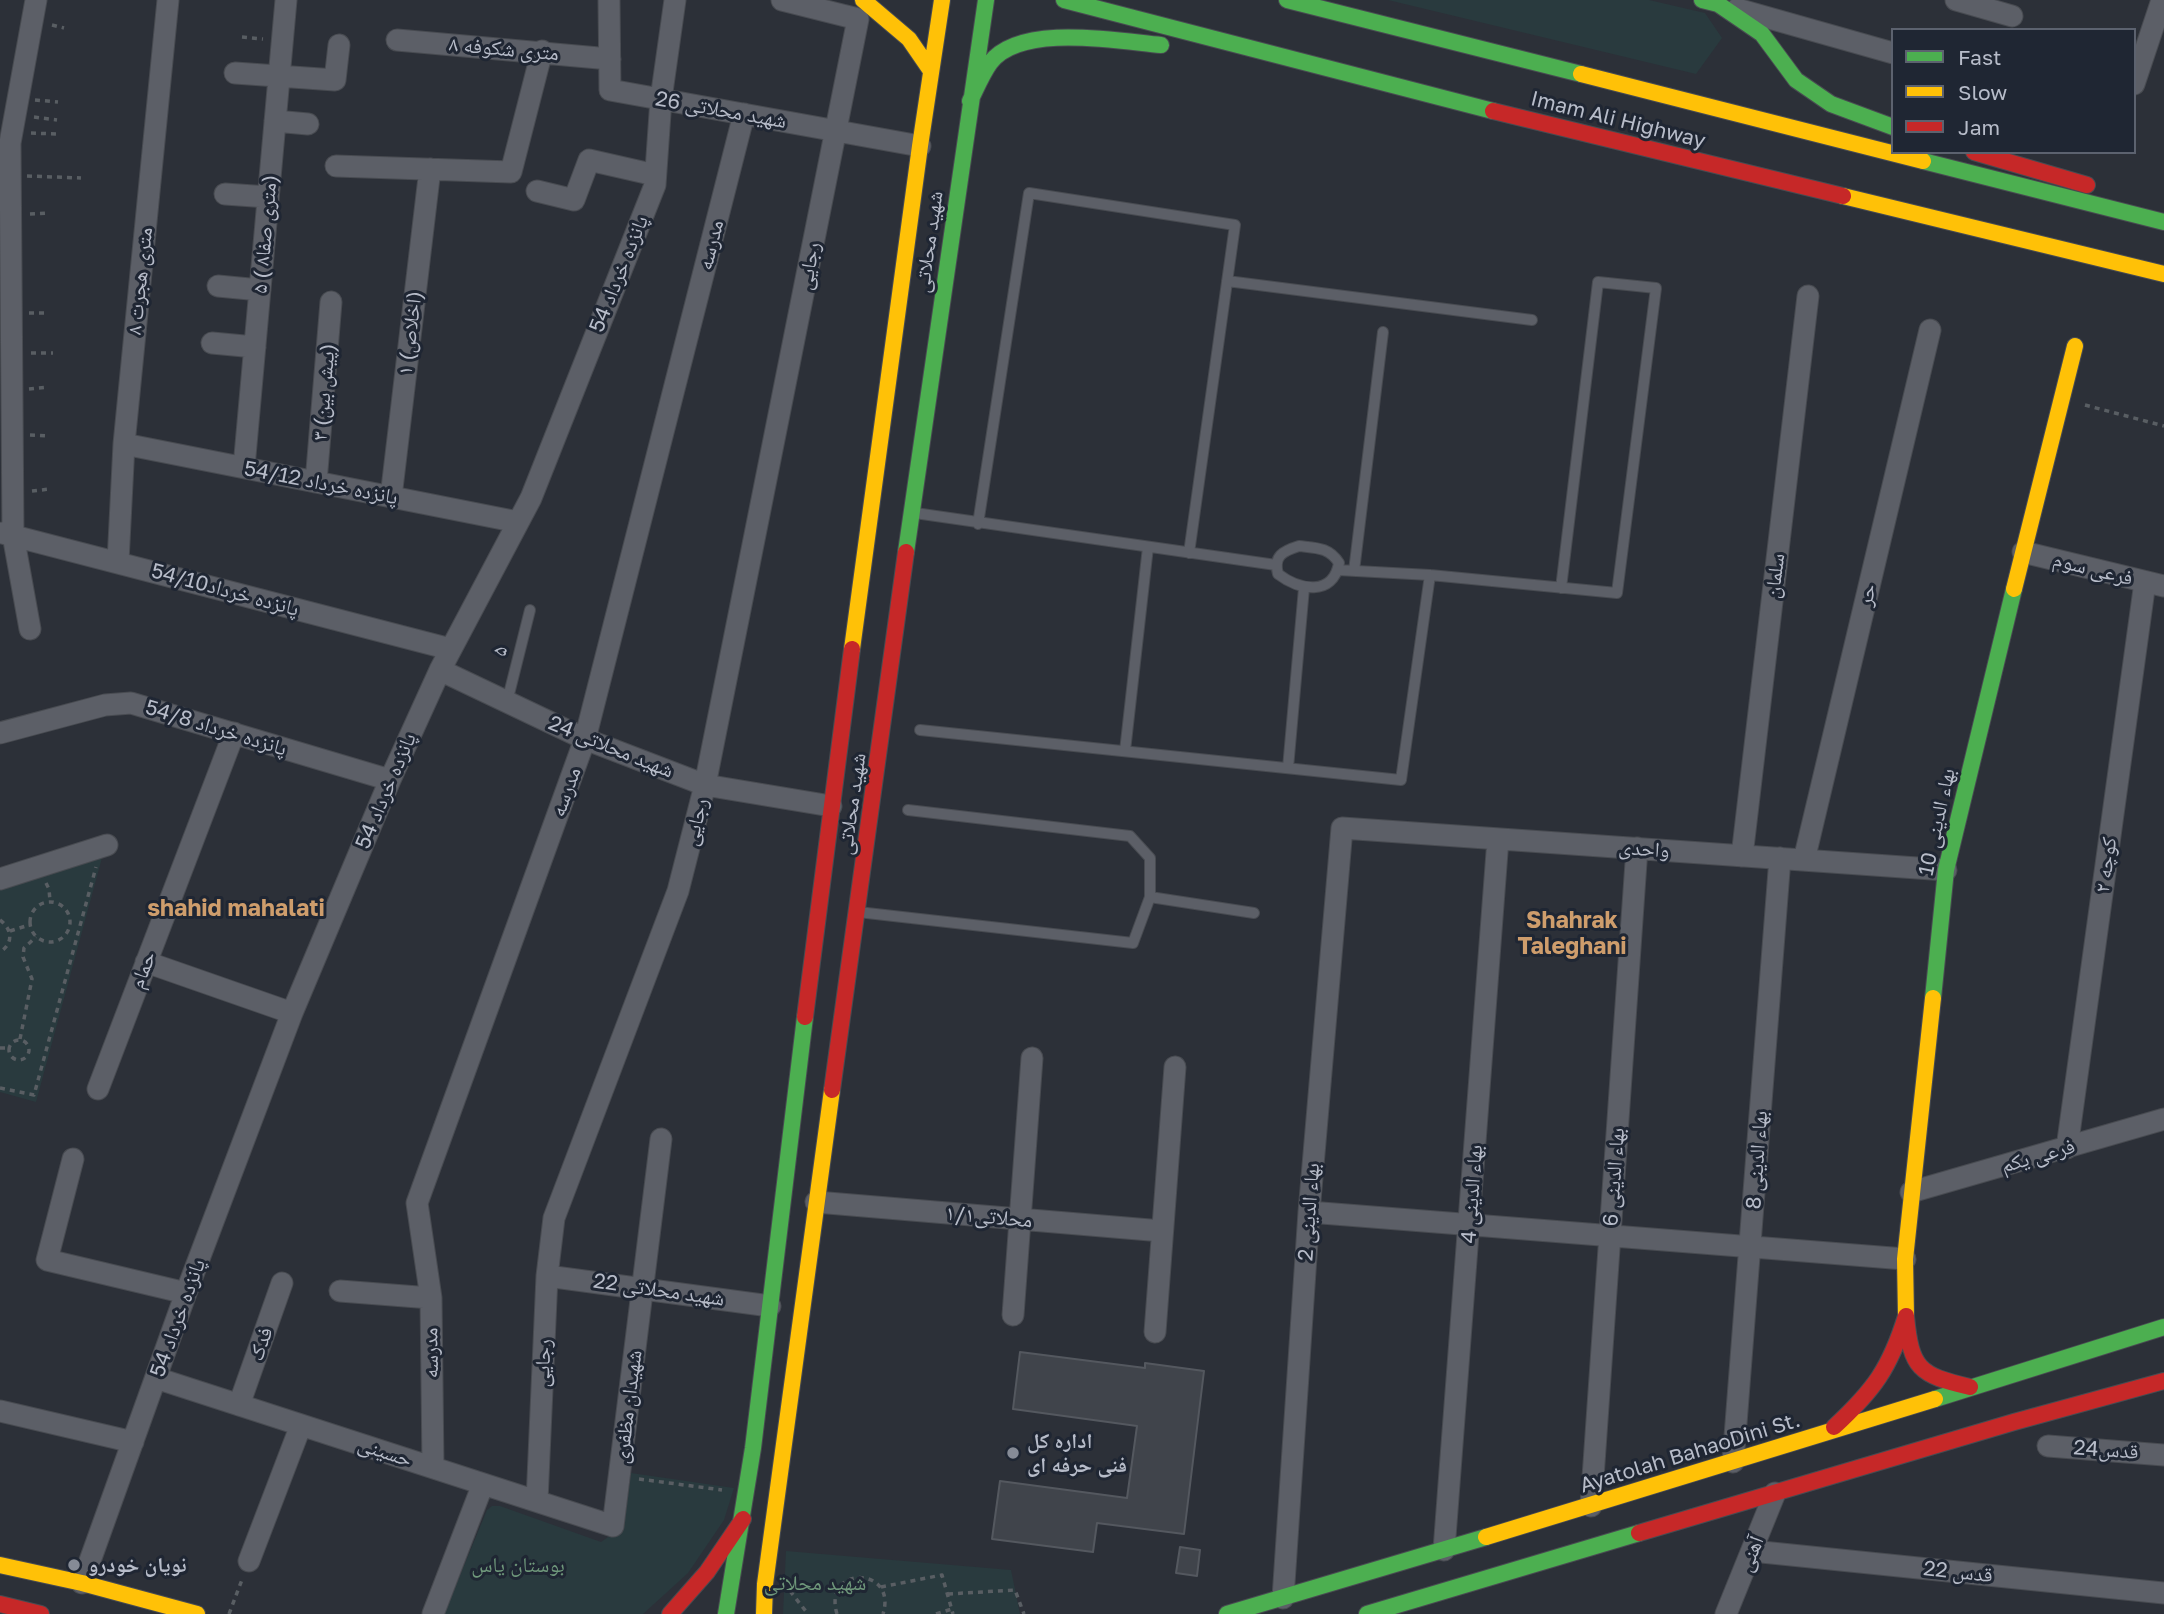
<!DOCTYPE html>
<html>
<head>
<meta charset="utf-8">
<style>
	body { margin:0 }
	#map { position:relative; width:2164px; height:1614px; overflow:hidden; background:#2c3038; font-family:"Golos Text",sans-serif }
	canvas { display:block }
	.legend { position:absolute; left:1891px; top:28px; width:245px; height:126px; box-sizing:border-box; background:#1f2633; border:2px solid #5c626f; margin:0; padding:9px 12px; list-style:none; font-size:21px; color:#b7bcc9 }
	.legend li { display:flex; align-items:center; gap:14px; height:35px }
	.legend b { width:35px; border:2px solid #5c626f }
</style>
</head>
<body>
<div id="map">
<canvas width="2164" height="1614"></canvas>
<ul class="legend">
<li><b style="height:9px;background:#4caf50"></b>Fast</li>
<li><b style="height:9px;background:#ffc107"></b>Slow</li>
<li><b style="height:9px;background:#c62828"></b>Jam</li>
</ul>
</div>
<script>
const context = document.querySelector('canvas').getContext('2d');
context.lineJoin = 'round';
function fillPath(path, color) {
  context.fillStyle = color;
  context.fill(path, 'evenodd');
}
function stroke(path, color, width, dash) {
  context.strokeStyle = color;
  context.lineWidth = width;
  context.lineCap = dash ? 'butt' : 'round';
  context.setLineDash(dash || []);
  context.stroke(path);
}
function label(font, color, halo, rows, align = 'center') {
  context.font = font + ' "Golos Text","Noto Naskh Arabic",sans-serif';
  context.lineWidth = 6;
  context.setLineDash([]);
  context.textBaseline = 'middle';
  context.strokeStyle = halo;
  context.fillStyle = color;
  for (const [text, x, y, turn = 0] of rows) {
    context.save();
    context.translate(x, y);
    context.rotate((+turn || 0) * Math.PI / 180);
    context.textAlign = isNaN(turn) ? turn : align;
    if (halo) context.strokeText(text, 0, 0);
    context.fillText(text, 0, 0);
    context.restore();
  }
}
fillPath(new Path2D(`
	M1388,0h261l56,13 17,25 -26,36z
	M103,854l-67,248 -36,-10v-205z
	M631,1473l103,15 -10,32 -36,53 -45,41h-199l43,-104 5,-4h8l101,36 23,-16z
	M786,1551l225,19 9,44h-237z`), '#293a3e');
const building = new Path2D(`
	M1020,1352l125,16v-5l59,8 -20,163 -87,-11 -4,29 -101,-13 8,-58 127,17 10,-72 -124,-17z
	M1180,1547l20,3 -3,26 -21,-3z`);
fillPath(building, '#40444b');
stroke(building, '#54585f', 2);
const lane = new Path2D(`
	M1227,281l305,39
	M915,513l361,52
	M978,524l51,-331 206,32 -46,328
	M1299,546c17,2 30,1 40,17 -6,34 -40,27 -61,11 -5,-18 5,-23 21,-28z
	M1338,570l92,5 187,18 39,-305 -58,-6 -37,306
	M1354,571l29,-239
	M507,702l23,-92
	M920,730l481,50 29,-205
	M1125,751l23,-204
	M1288,768l16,-180
	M1150,897l104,16
	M858,912l275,31 17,-46v-39l-20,-22 -222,-26`);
const street = new Path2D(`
	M609,0l1,90 310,56
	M1956,0l56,16
	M1737,9l156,44
	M397,40l213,19
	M235,73l100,7 4,-35
	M2134,84l28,-84
	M275,121l33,3
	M336,166l175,6 31,-121
	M537,191l37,9 15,-40 66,15
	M225,194l43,3
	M218,286l42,4
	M212,343l43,4
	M124,444l394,78
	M244,467l42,-467
	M316,482l15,-180
	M391,497l39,-328
	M2,533l448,116
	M2023,552l141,34
	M118,562l6,-118 44,-444
	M30,629l-17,-94 -3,-392 26,-143
	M440,670l145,69 120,46 126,21
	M0,733l105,-28 26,-2 259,77
	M1742,856l66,-560
	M1804,860l126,-530
	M0,879l107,-34
	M146,962l146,51
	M98,1089l136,-356
	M2067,1148l78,-566
	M73,1159l-26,101 139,33
	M1911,1192l253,-73
	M816,1202l346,29
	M1309,1212l596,47
	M547,1276l223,30
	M340,1291l91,7
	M1013,1315l19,-257
	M1155,1332l20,-265
	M156,1378l457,148 48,-387
	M239,1405l43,-122
	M0,1411l133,31
	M2048,1446l116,9
	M1733,1462l47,-604
	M433,1467l-2,-169 -14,-95 168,-464 159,-625
	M537,1501l10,-225 7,-58 124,-327 27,-106 153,-766 -76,-19
	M1591,1506l46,-658
	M1444,1550l54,-711
	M1752,1551l412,42
	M249,1561l52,-136
	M82,1583l104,-290 106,-280 98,-233 50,-110 91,-172 124,-313 6,-86 14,-99
	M1283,1598l26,-386 33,-384 604,42
	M433,1614l50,-130
	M1726,1614l49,-121`);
const fast = new Path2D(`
	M1064,0l429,111
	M1287,0l294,74
	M1702,0l16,4 44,30 34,46 35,24 62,23
	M970,101c6,-12 12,-27 20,-38 30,-40 127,-22 171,-18
	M1923,161l241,61
	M906,552l80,-552
	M1933,998l13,-128 68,-281
	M1935,1399l229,-72
	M726,1614l27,-166 52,-431
	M1227,1614l259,-77
	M1367,1614l272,-81`);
const slow = new Path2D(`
	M863,0l46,39 22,32
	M1581,74l342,87
	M1843,196l321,78
	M2014,589l61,-243
	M852,649l68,-503 22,-146
	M1906,1316l-1,-57 28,-261
	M1486,1537l449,-138
	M0,1565l82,18 115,31
	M764,1614l1,-30 67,-494`);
const jam = new Path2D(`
	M1493,111l350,85
	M1974,152l113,33
	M805,1017l47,-368
	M832,1090l74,-538
	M1834,1427c40,-37 56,-59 72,-111 5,53 13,59 64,71
	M1639,1533l375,-111 150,-41
	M0,1604l41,10
	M670,1614l37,-42 36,-53`);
stroke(lane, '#484b51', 12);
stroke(street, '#484b51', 23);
stroke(fast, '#484b51', 18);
stroke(slow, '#484b51', 18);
stroke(jam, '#484b51', 18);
stroke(new Path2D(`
	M52,25l12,3
	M242,37l21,2
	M35,100l23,2
	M34,117l23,3
	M31,133l25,1
	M27,176l54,2
	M30,214l19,-1
	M29,313h19
	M31,353h22
	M29,389l19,-2
	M2085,405l79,21
	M30,435l19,1
	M32,491l18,-2
	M46,883l3,6 1,12
	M30 922a20 20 0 1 1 40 0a20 20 0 1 1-40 0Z
	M0,920c12,9 14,23 0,32
	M10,931l19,-6
	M20,1039l12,-60 -9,-22 1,-9 12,-11
	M9 1050a10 10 0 1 1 20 0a10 10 0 1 1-20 0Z
	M0,1048h8
	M0,1088l34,7 62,-228
	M639,1479l83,11
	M881,1587l61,-12 11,39
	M790,1591l18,23
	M948,1594l67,-4 9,24
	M229,1614l14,-37
	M837,1614c-15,-49 61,-48 46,0
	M936,1614l16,-5`), '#595e63', 3.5, [5, 5]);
stroke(lane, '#5c5f67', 10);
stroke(street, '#5c5f67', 21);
stroke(fast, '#4caf50', 16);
stroke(slow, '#ffc107', 16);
stroke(jam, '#c62828', 16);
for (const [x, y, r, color] of [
	[1013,1453,7,"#868b96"],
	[74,1565,7,"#868b96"]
]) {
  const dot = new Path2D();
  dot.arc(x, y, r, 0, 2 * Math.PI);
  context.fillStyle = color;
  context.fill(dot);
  stroke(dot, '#1f2633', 2.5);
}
label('21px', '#b7bcc9', '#1f2633', [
	["۸ متری شکوفه",504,49,5],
	["شهید محلاتی 26",721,110,10],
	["Imam Ali Highway",1618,120,14],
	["۵ ( ۸متری صفا)",265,234,-85],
	["شهید محلاتی",929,242,-82],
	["مدرسه",711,245,-76],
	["رجایی",809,266,-79],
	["پانزده خرداد 54",619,274,-68],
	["۸ متری هجرت",140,281,-84],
	["۱ (اخلاص)",410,333,-83],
	["۳ (پیش بین)",324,392,-85],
	["پانزده خرداد 54/12",321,483,11],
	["فرعی سوم",2093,569,14],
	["سلمان",1775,576,-83],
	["پانزده خرداد54/10",225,590,15],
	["حر",1867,595,-77],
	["۵",500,651,-76],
	["پانزده خرداد 54/8",216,728,17],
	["شهید محلاتی 24",611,747,22],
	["پانزده خرداد 54",386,791,-67],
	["مدرسه",566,792,-70],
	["شهید محلاتی",852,804,-82],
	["رجایی",696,822,-76],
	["بهاء الدینی 10",1937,822,-78],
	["واحدی",1644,849,4],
	["کوچه ۲",2106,865,-82],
	["حمام",143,970,-69],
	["فرعی یکم",2038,1156,-16],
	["بهاء الدینی 8",1757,1160,-86],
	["بهاء الدینی 6",1614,1177,-86],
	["بهاء الدینی 4",1472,1194,-86],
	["بهاء الدینی 2",1309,1212,-86],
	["محلاتی۱/۱",989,1217,5],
	["شهید محلاتی 22",659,1290,8],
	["پانزده خرداد 54",178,1318,-70],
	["فدک",261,1344,-71],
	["مدرسه",431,1353,-91],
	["رجایی",543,1363,-87],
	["شهیدان مظفری",628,1407,-83],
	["قدس24",2106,1450,4],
	["حسینی",385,1452,18],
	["Ayatolah BahaoDini St.",1690,1453,-17],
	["آهنی",1751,1554,-68],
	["قدس 22",1958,1572,6]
]);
label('bold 21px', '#b7bcc9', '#1f2633', [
	["اداره کل",1027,1441],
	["فنی حرفه ای",1027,1465],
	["نویان خودرو",88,1565]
], 'left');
label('21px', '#6f987b', '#1f2633', [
	["بوستان یاس",518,1565],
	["شهید محلاتی",815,1583]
]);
label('bold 23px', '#ce9d6c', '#1f2633', [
	["shahid mahalati",236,909],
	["Shahrak",1572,921],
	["Taleghani",1572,947]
]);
</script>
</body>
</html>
